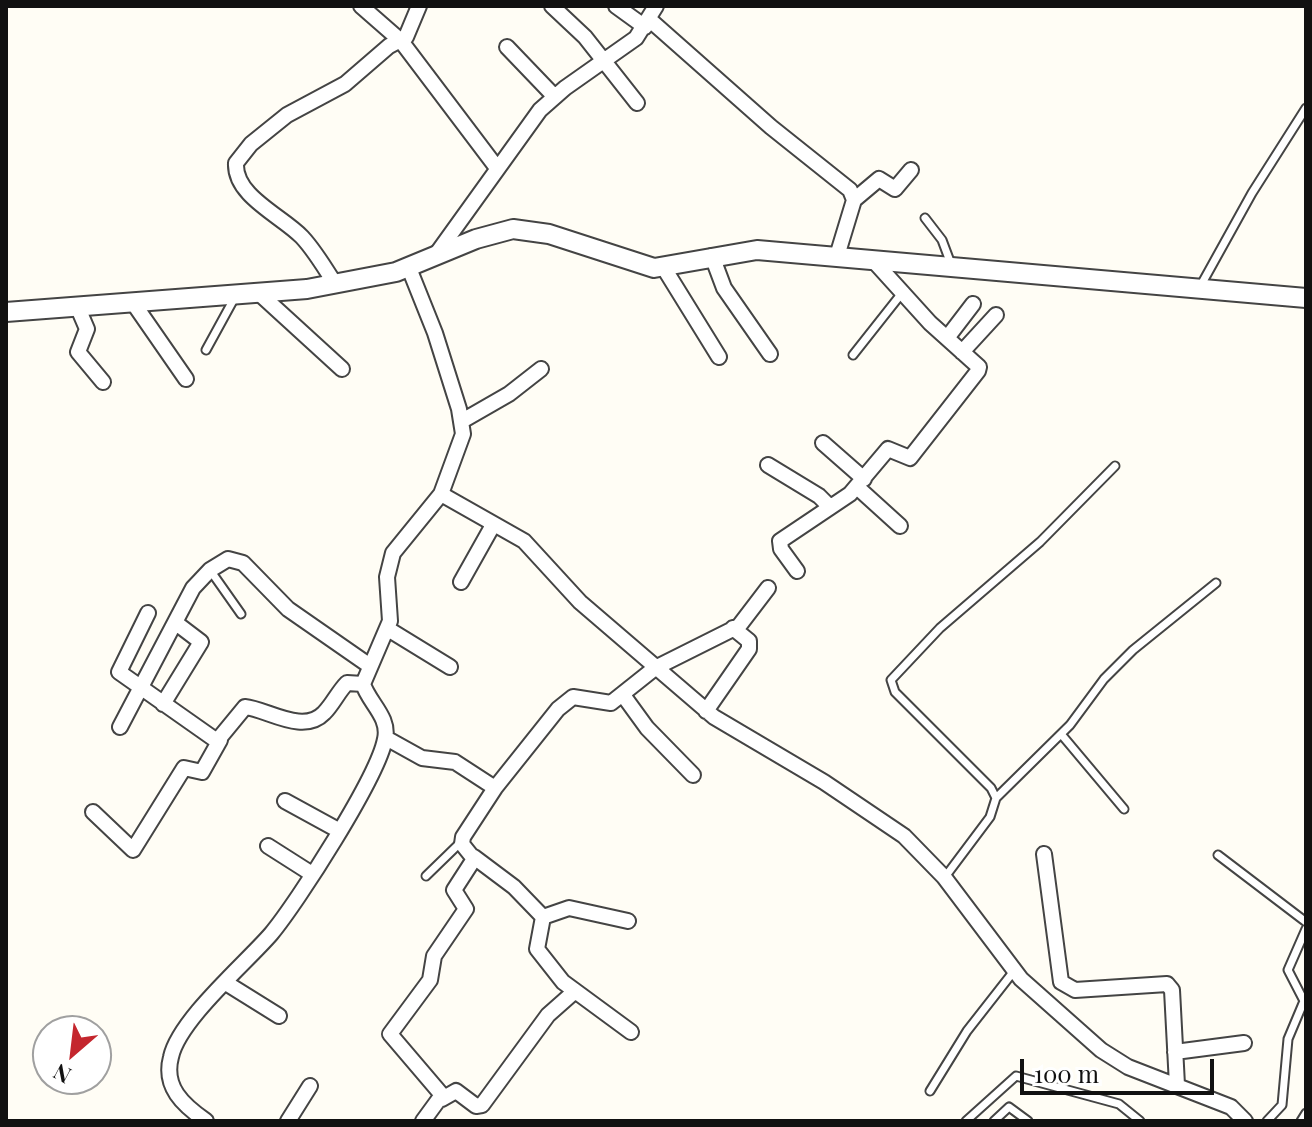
<!DOCTYPE html>
<html>
<head>
<meta charset="utf-8">
<style>
	body { margin:0 }
	#map { position:relative; width:1312px; height:1127px; overflow:hidden; background:#fffdf5; font-family:"Playfair Display",serif }
	canvas { display:block }
	.frame { position:absolute; inset:0; border:8px solid #111; pointer-events:none }
	.north { position:absolute; left:32px; top:1015px; width:80px; height:80px; box-sizing:border-box; background:#fff; border:2px solid #a0a0a0; border-radius:50%; rotate:208deg; font-size:22px; font-weight:700; line-height:32px; text-align:center; color:#111 }
	.north::after { content:''; display:block; margin:auto; width:28px; height:36px; background:#c4262e; clip-path:polygon(50% 0,100% 100%,50% 72%,0 100%) }
	.scale { position:absolute; left:1020px; top:1059px; width:194px; height:36px; box-sizing:border-box; border:4px solid #111; border-top:0; padding-left:10px; font-size:24px; line-height:28px; white-space:nowrap; color:#111; -webkit-text-stroke:6px #fff; paint-order:stroke }
</style>
</head>
<body>
<div id="map">
<canvas width="1312" height="1127"></canvas>
<div class="frame"></div>
<div class="north">N</div>
<div class="scale">100 m</div>
</div>
<script>
const context = document.querySelector('canvas').getContext('2d');
context.lineJoin = 'round';
function stroke(path, color, width, dash) {
  context.strokeStyle = color;
  context.lineWidth = width;
  context.lineCap = dash ? 'butt' : 'round';
  context.setLineDash(dash || []);
  context.stroke(path);
}
const service = new Path2D(`
	M925,218l17,22 9,24
	M1201,285l51,-92 54,-85
	M206,350l29,-53
	M853,355l49,-62
	M210,570l31,44
	M1061,734l63,75
	M996,798l74,-73 34,-46 29,-29 83,-67
	M1218,855l88,67
	M426,876l35,-34
	M945,877l45,-60 6,-19 -5,-10 -96,-96 -4,-12 49,-52 100,-86 75,-76
	M930,1091l37,-60 47,-60
	M966,1121l50,-45 103,28 21,17
	M994,1121l15,-14 19,14
	M1267,1121l15,-16 6,-66 16,-38 -16,-31 18,-41
	M1301,1121l5,-8`);
const minor = new Path2D(`
	M361,6l40,35 96,127
	M552,6l33,31 52,66
	M616,6l29,21
	M650,20l121,107 79,63 4,10 -17,56
	M507,47l47,49
	M854,200l25,-21 16,10 16,-19
	M435,256l105,-146 25,-22 71,-50 20,-32
	M712,256l12,32 46,66
	M664,268l55,89
	M335,284c-10,-16 -20,-33 -33,-47 -20,-21 -68,-41 -66,-74l15,-19 36,-29 58,-31 44,-38 17,-9 13,-31
	M261,295l81,74
	M134,304l52,75
	M78,308l9,21 -9,23 25,30
	M947,338l26,-34
	M962,352l34,-37
	M462,421l47,-27 32,-25
	M823,443l41,36
	M768,465l51,31 11,11
	M857,487l43,39
	M441,494l83,47 56,61 134,115 110,65 80,54 40,41 77,102 80,71 27,17 103,40 14,14
	M797,571l-16,-22 -1,-8 70,-47 38,-45 22,9 68,-87 1,-4 -49,-44 -58,-64
	M461,582l32,-57
	M148,613l-29,59 98,69 28,-34c22,2 58,28 79,6 9,-9 14,-21 23,-30l16,1
	M388,629l62,38
	M623,695l24,33 46,47
	M163,704l38,-62 -25,-19
	M706,711l43,-62v-8l-16,-13
	M120,727l73,-139 17,-18 18,-11 15,4 45,46 82,57
	M386,738l36,20 33,4 40,26
	M285,801l53,29
	M93,812l40,38 51,-82 18,4 18,-32
	M268,846l44,28
	M1044,854l17,128 14,8 92,-6 5,6 5,95
	M474,857l40,30 29,30 -6,32 26,33 68,50
	M543,917l26,-9 59,13
	M226,983l53,33
	M1175,1052l69,-9
	M442,1099l14,-8 20,15 6,-1 66,-90 26,-23
	M206,1121c-23,-16 -43,-34 -35,-64 8,-37 74,-93 100,-123 26,-31 107,-157 114,-195 5,-22 -16,-36 -22,-55l27,-63 -3,-44 6,-24 48,-59 22,-60 -4,-25 -24,-76 -26,-65
	M288,1121l22,-35
	M423,1121l19,-26 -52,-61 40,-54 4,-24 32,-47 -12,-19 20,-31 -12,-15 1,-7 32,-49 63,-79 15,-12 38,6 44,-35 84,-42 29,-38`);
const tertiary = new Path2D(`
	M6,312l301,-23 89,-17 80,-33 37,-10 36,5 105,34 103,-18 549,48`);
stroke(service, '#444', 11);
stroke(minor, '#444', 18);
stroke(tertiary, '#444', 22);
stroke(service, '#fff', 7);
stroke(minor, '#fff', 14);
stroke(tertiary, '#fff', 18);
</script>
</body>
</html>
